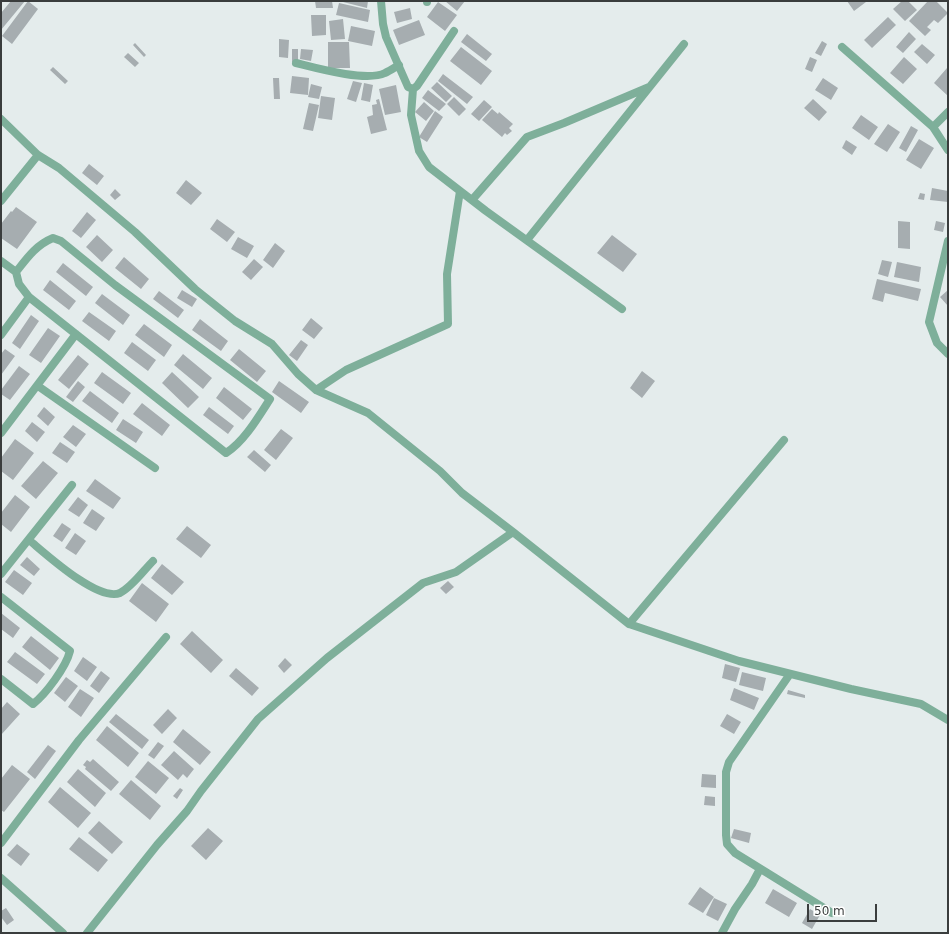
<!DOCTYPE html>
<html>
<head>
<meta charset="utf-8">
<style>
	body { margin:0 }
	#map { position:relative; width:949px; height:934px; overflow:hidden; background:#e4ecec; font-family:"DejaVu Sans",sans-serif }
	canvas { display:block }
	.frame { position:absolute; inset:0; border:2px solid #3a3d3d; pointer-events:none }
	.scale { position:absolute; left:807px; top:904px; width:70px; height:18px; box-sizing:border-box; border:2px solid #3a3d3d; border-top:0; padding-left:5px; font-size:12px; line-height:14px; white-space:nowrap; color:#3a3d3d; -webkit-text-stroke:3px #fff; paint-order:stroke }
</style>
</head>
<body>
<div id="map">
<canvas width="949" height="934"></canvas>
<div class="frame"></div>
<div class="scale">50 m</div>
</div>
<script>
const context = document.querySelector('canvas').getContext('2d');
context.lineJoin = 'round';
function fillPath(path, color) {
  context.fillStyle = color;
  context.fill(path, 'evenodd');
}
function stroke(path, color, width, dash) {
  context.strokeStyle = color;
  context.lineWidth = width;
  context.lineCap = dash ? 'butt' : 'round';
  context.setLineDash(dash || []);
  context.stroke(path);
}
fillPath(new Path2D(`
	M11,1h14l-24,29v-17z
	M28,1l10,8 -26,35 -10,-8z
	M315,1h17l1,7h-17z
	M339,1h29l-1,7z
	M445,1h20l-8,10z
	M847,1h19v1l-12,9z
	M902,1h6l9,9 -12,11 -12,-12z
	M928,1h8l12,12 -10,10 -4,-3 -7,7 4,3 -6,6 -16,-15z
	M438,2l19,13 -12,16 -18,-14z
	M339,3l31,7 -2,12 -32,-7z
	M410,8l2,11 -15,4 -3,-11z
	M311,15h15v20l-14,1z
	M888,17l8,8 -24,23 -8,-8z
	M343,19l2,20 -14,1 -2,-19z
	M419,20l6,15 -26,10 -6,-15z
	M351,26l24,5 -3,15 -24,-5z
	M909,32l7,7 -13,14 -7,-6z
	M467,34l25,20 -6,7 -25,-19z
	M279,39l10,1 -1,18 -9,-1z
	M822,41l5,3 -6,12 -6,-3z
	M328,42h21l1,26h-22z
	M135,43l11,12 -2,2 -11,-12z
	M922,44l13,11 -8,9 -13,-12z
	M461,47l31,24 -11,14 -31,-24z
	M292,49h6v13h-6z
	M301,49l12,1 -2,11 -11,-2z
	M128,53l11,10 -4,4 -11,-10z
	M810,57l7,3 -5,12 -7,-3z
	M904,57l13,12 -14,15 -13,-11z
	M53,67l15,14 -3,3 -15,-14z
	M947,68l1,1v27l-14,-13z
	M443,74l30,23 -6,7 -29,-23z
	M292,76l17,2 -1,17 -18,-2z
	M273,78h6l1,21h-6z
	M823,78l15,10 -7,12 -16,-10z
	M353,81l9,2 -6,19 -9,-3z
	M437,82l15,14 -6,6 -15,-14z
	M364,83l9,2 -3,17 -9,-2z
	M311,84l11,3 -3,12 -11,-2z
	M396,85l5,27 -16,3 -6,-26z
	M428,90l18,14 -7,7 -17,-13z
	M321,96l14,2 -3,22 -14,-2z
	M454,97l12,12 -7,7 -12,-12z
	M379,99l8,31 -16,4 -4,-17 6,-2 -1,-10 5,-1 -1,-4z
	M813,99l14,13 -8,9 -15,-13z
	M484,100l8,7 -13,14 -8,-7z
	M424,102l10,9 -8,10 -11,-9z
	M309,103l10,2 -6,26 -10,-2z
	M492,109l6,5 1,-2 14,12 -4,4 3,3 -5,4 -2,-2 -3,4 -20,-17z
	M435,111l8,6 -16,25 -8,-5z
	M861,115l17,12 -9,13 -17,-12z
	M888,124l12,8 -13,20 -13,-8z
	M911,126l7,4 -12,22 -7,-4z
	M919,139l15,9 -13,21 -15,-9z
	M846,140l11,7 -5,8 -10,-7z
	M89,164l15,12 -7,9 -15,-12z
	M186,180l16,13 -11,12 -15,-12z
	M932,188l16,3v11l-18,-2z
	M115,189l6,6 -6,5 -5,-5z
	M920,193l5,1 -1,6 -6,-1z
	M16,207l21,15 -20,27 -16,-11v-14l10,-13 1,1z
	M87,212l9,8 -15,18 -9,-7z
	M217,219l18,13 -8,10 -17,-13z
	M898,221l12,1v27l-12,-1z
	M936,221l9,2 -2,9 -9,-2z
	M97,235l16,15 -11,12 -16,-15z
	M612,235l25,19 -14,18 -26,-19z
	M238,237l16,9 -7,12 -16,-9z
	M275,243l10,8 -12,17 -10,-8z
	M124,257l25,22 -8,10 -26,-21z
	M254,259l9,8 -12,13 -9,-8z
	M882,260l10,2 -4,15 -10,-3z
	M897,262l24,5 -2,15 -25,-5z
	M63,263l30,24 -7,9 -30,-24z
	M877,279l44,10 -3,12 -33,-8 -2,9 -11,-3z
	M50,280l26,21 -7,9 -26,-20z
	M182,290l15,9 -5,8 -15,-9z
	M948,290v16l-8,-9z
	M159,291l25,19 -6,8 -25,-19z
	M102,294l28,21 -7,10 -28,-22z
	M89,312l27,19 -7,10 -27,-20z
	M31,315l8,6 -19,28 -8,-6z
	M311,318l12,10 -9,11 -12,-9z
	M200,319l28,22 -7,10 -29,-21z
	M144,324l28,21 -8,12 -29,-22z
	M48,328l12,8 -19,27 -12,-8z
	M301,340l7,5 -11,16 -8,-6z
	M132,342l24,18 -8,11 -24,-18z
	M5,349l10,7 -14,19v-21z
	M239,349l27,22 -9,11 -27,-22z
	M183,354l29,24 -9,11 -29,-24z
	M78,355l11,9 -20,25 -11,-9z
	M19,366l11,8 -20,26 -9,-6v-4z
	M642,371l13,10 -13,17 -12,-10z
	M102,372l29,21 -8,11 -29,-21z
	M172,372l27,25 -11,11 -26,-25z
	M78,381l7,6 -12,15 -7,-5z
	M279,381l30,21 -8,11 -29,-21z
	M224,387l28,22 -9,11 -27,-22z
	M90,391l29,22 -7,10 -30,-22z
	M142,403l28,22 -8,11 -29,-22z
	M44,407l11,10 -7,9 -11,-10z
	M209,407l25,19 -6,8 -25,-19z
	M123,419l20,13 -7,11 -20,-13z
	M32,422l13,10 -8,10 -12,-11z
	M73,425l13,9 -10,13 -13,-10z
	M281,429l12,9 -17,22 -12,-10z
	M15,439l19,14 -21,27 -12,-9v-13z
	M60,442l15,10 -8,11 -15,-10z
	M254,450l17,15 -6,7 -18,-15z
	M43,461l15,12 -22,26 -15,-13z
	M95,479l26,19 -8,11 -27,-18z
	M15,495l15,12 -19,25 -10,-8v-11z
	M78,497l10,8 -9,12 -11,-7z
	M92,509l13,9 -9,13 -13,-8z
	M62,523l9,6 -9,13 -9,-6z
	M187,526l24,19 -10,13 -25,-19z
	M75,533l11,8 -10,14 -11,-7z
	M27,557l13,12 -6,7 -14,-11z
	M162,564l22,18 -12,13 -21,-17z
	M14,570l18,13 -9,12 -18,-13z
	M448,581l6,6 -8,7 -6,-6z
	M142,583l27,21 -13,18 -27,-21z
	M1,613l19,15 -7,10 -12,-9z
	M192,631l31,29 -12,13 -31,-29z
	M31,636l28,22 -9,12 -28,-23z
	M15,652l30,22 -8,10 -30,-22z
	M83,657l14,10 -10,14 -13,-10z
	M285,658l7,7 -8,8 -6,-7z
	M725,664l15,4 -4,14 -14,-4z
	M236,668l23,20 -7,8 -23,-20z
	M101,671l9,7 -11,15 -9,-7z
	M742,672l24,6 -3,13 -24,-6z
	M66,677l12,9 -13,16 -11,-9z
	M734,688l25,10 -5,12 -24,-10z
	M80,689l14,9 -13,19 -13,-10z
	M788,690l17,5v3l-18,-4z
	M7,702l13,12 -19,21v-26z
	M168,709l9,9 -15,16 -9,-9z
	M116,714l33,26 -7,9 -33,-27z
	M727,714l14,8 -7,12 -14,-8z
	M107,726l32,27 -11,14 -32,-27z
	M183,729l28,23 -11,13 -27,-23z
	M158,742l6,4 -10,13 -6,-4z
	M48,745l8,6 -21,28 -8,-7z
	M174,751l20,18 -7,9 -4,-4 -5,6 -17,-15z
	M93,759l26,23 -8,9 -26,-22 1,-2 -3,-2 4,-5 3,2z
	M148,761l21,17 -13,16 -21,-17z
	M12,765l18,14 -26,33 -3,-2v-31z
	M78,769l28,24 -11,14 -28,-25z
	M702,774l14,1v13l-15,-1z
	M131,780l30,26 -11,14 -31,-26z
	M60,787l31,26 -13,15 -30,-26z
	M180,788l3,2 -6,9 -4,-3z
	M705,796l10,1v9l-11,-1z
	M99,821l24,21 -11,12 -24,-21z
	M208,828l15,13 -17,19 -15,-14z
	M734,829l17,4 -2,10 -18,-5z
	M79,837l29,23 -10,12 -29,-23z
	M17,844l13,10 -9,12 -14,-11z
	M700,887l14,10 -11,16 -15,-9z
	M773,889l24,14 -8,14 -24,-14z
	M714,898l13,6 -9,17 -12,-6z
	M6,908l8,12 -7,5 -6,-8v-6z
	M810,909l10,6 -8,14 -10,-6z`), '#a6adb0');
stroke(new Path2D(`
	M381,1l2,23 3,13 22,50 5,2 4,-3 37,-55
	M427,1v1
	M842,47l91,80 15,23
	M296,63c20,5 70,19 89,10 5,-2 9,-5 14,-8
	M413,89l-2,26 8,36 10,16 57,44 136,98
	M1,119l37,36 21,13 76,64 60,57 40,32 37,23 26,30 18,16 52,23 72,58 22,22 51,39 116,92 110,37 112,28 70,15 27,16
	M933,127l15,-15
	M472,200l55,-63 37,-14 85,-36
	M1,201l37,-46
	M527,240l157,-196
	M948,241l-19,81 8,21 11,11
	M1,261l15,11 3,12 10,13 197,156c18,-11 33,-37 44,-54l-155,-114 -54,-44 -8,-3c-17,7 -26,20 -37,34
	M1,335l28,-38
	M38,386l117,82
	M316,390l30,-20 102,-46 -1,-50 13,-83
	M1,433l75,-99
	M29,540c17,14 69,62 91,53 12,-6 24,-23 33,-32
	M1,574l71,-89
	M1,597l69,54c-4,16 -24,43 -37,53l-32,-25
	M629,624l155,-184
	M790,674l-61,88 -3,10v63l1,9 8,9 97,60
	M1,843l78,-103 87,-103
	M1,878l62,55
	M87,933l70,-88 30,-34 14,-20 57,-72 69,-61 96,-75 33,-11 57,-40
	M722,933l13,-24 17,-25 8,-15`), '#7eaf9a', 8);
</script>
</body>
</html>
